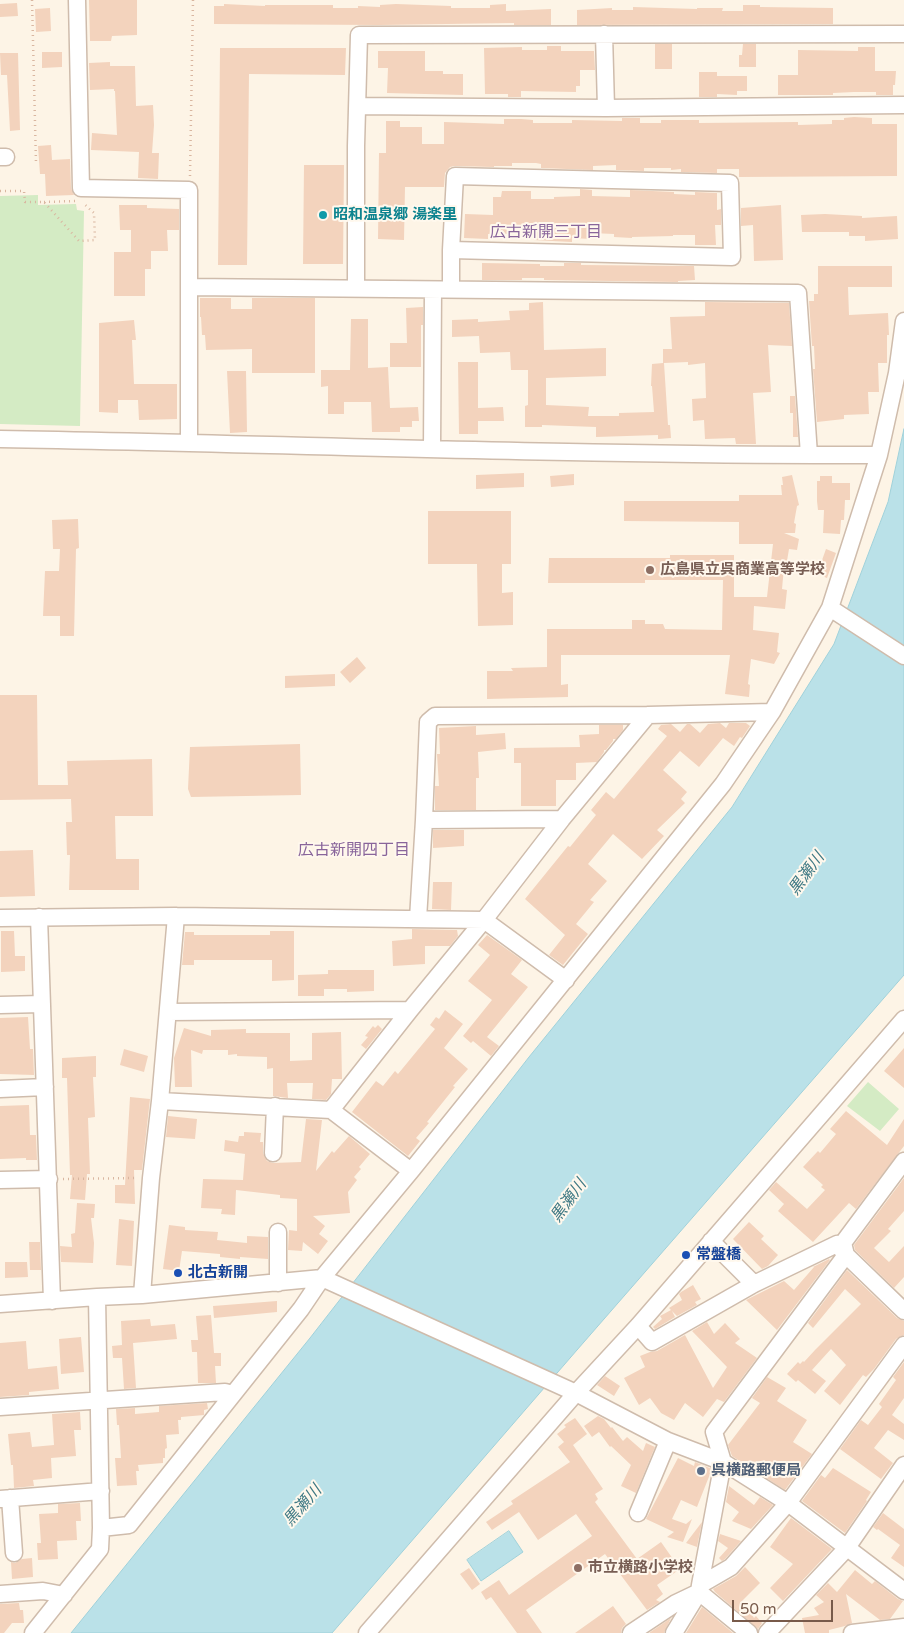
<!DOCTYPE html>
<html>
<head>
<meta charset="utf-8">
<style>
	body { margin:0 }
	#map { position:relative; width:904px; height:1633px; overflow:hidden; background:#fdf4e6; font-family:"Varela Round",sans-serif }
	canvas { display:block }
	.scale { position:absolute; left:732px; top:1600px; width:101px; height:22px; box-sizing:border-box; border:2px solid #785a4a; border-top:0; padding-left:6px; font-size:15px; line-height:18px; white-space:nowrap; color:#785a4a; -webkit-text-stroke:4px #fff8ed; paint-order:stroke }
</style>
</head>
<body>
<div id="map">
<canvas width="904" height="1633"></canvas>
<div class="scale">50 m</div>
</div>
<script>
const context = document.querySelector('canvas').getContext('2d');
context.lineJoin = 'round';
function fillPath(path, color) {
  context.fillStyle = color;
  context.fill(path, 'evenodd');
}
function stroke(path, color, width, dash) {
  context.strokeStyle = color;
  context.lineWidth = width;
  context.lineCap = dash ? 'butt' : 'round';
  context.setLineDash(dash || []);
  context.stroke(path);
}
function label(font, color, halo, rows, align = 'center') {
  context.font = font + ' "Varela Round","Noto Sans JP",sans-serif';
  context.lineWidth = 4;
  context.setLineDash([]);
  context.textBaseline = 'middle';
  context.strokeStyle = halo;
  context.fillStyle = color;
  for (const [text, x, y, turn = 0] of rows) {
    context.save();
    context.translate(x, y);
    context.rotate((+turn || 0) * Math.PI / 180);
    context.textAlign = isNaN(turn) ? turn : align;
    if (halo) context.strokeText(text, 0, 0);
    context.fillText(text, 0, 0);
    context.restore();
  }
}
fillPath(new Path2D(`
	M38,195v10l38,-1 1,6 7,1 -4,215 -80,-2v-228z
	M868,1082l31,27 -19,22 -33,-25z`), '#d4ebc4');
const water = new Path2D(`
	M904,429v546l-327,375 -245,283h-261l239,-295 219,-281 203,-250 102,-163 54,-142z
	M509,1531l14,21 -42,29 -14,-21z`);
fillPath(water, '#bae1e8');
stroke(water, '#a0d1da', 1);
fillPath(new Path2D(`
	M89,0h48v35l-25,1 -1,5h-21z
	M17,3l1,13 -18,1v-13z
	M224,4l41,2v-1h68v3h25v-2l22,1v-2l16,-1 55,2v2h39v-3l16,-1v7l45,-2v16h-37v-2l-134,2 -166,-1v-18h10z
	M743,5h17v2l73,1v16l-256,1v-15l35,-2v2h21v-3l64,2v-1h26l-1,3h21z
	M50,8l1,23 -15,1 -1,-23z
	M655,44h17v25h-17z
	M743,44h13v23h-17v-12h3z
	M547,46h14v5h33l1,19h-15v16h-4v6l-55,-1v6h-13v-3h-23l-1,-46 38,-1v3h25z
	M858,47h17v24h21l-1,14h-2v10h-17v-3h-22l-21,1v2h-55v-20h20v-25l60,1z
	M220,48h126l-1,27 -96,-1 -2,191h-29z
	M378,51h47v20h18v3h20v21l-76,-2 1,-25h-10z
	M42,52h20v15l-20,1z
	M0,53h18l2,77 -10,1 -3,-56h-6z
	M110,62v4h25l1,40 17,-1 1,20 -2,28h7l-1,26 -20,-1 1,-26 -48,-2 1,-17 25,2 -2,-44h-1v-2l-24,1 -1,-27z
	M699,72h18v4h30v15h-10v4l-20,-1v3h-18z
	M854,117l18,1v6h25v52l-158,1v-8h-22v4l-36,-1v-3l-10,1v-2h-27v3l-28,-1v-5l-23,1v4l-52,-2v-4l-5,-1h-24v3h-18v1l-39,-1 -5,1 -5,6 -1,14h-39l-1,53 -26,-1 1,-86h7v-32h14v6h22v17h22v-22l60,2v-5h17l12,1v3h39v-3l50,1v-3h18v5h21v-3h38v3l99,-1v3l34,-1v-4h12v-2z
	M51,145l1,15 18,-1 1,29 3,7 -28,1 -1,-22h-5l-2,-28z
	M304,165h40l-1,99h-40z
	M580,189l12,1v6l38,1v-7l44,2v2l21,1v-3l22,1v17l4,-1v16h-6l1,20h-21v-10h-22v1l-41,1v1l-18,-1v-3l-23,-1v6l-19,-1v4l-39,-2v-6l-21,-1v1h-24v5l-24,-1 1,-24 28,1v-18h8l1,-6h29v8h23v-2l26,-1z
	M119,205h28v3l32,1v21h-12l1,21h-17v18h-6v27h-31v-44h17v-22h-11z
	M781,205l2,55 -29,1 -1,-36 -12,1v-18z
	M825,214l37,2v2l35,-2 1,23 -33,2v-5h-16v-4h-47l-1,-17z
	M482,263l58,1v2h24v-3h17v2l113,1 1,14 -17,1v1l-134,-2v-2h-22v2h-40z
	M818,266h74v21h-44l1,28 39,-2 1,22h-2v28h-9l1,29h-11l1,22 -25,1v4l-27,3 -4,-53h2l-1,-23h-2l-3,-45h5v-7h4z
	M200,298h31v11h21v-11h63v75h-63v-24l-46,1 -1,-15h-3l-1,-18h-1z
	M543,302l1,48 62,-2v28l-60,2v27l43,2 -1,9h31v-3l35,-1 -2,-26h-1l1,-22 11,-1v-14h9l-2,-32 35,-1v-14l84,1 3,43 -24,-1 3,47 -18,1 3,51h-20l-1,-6 -30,1 -1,-19 -11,1 -1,-22 14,-1 -1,-35 -17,2v-3l-24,1 4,62h2l1,13 -13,1v-4l-62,2v-10l-54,-2v2h-17v-21l3,-1v-35h-17l-1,-18 -30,1 -1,-17 -27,1v-17l26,-1v3l32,-2 -1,-9 20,-1v-7z
	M423,307v18h-2v42h-31v-24h17l-1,-35z
	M351,319h17v49l20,-1 2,41 28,-1 1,14h-7v6h-12v5h-28l-1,-30h-27v12h-16v-28l-7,1v-17h29z
	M134,320l2,20h-4l2,44h43v35l-38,1 -1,-20h-20v13l-19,-1v-89z
	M458,362h20v46l25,-1 1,14h-26v13h-19z
	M227,371h19l1,61 -17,1z
	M790,396h5l3,41h-5v-24h-3z
	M524,473v14l-48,2v-14z
	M574,474v11l-23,2 -1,-11z
	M792,475l7,30 -2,1 -3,17 2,1 -1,9h-11l15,6 -2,11 -8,-1 -3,18h-2l-2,22 5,1 -2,19 -31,-3 -1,24 26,3 -2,19 3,1 -6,11 -23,-5 -3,25 2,1 -1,12 -24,-3 5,-39h-169v30l7,-1v13l-81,2v-28h26l-2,-3 36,-1v-38h85v-9h13v4h18l2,5 57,1 1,-50h-78v3h-97l1,-25h121v-3h64v42h33l6,-53h-34v-22l-115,-1v-20h115v-6h43l-1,-10h2l-1,-8z
	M820,476h12v7h18v17h-5l-1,20h-3l-1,14 -17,-1 1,-23h-6l-1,-9v-20h3z
	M428,511h83v53h-9v29l11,-1v33l-35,1 -1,-62h-49z
	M78,519l1,29 -3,1 -2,87h-14v-20h-17l2,-45h14l1,-22h-7l-1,-29z
	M826,549l10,4 -9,25 -10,-4z
	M357,657l9,11 -16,15 -10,-11z
	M335,674v12l-50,2v-12z
	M0,695h37l1,90h30l-1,-24 85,-2 1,57h-38l1,43h23v31h-70l1,-35h-3l-1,-33h6l-1,-23 -71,1z
	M720,723l6,5 3,-5h17l4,3 -8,12 -2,-1 -6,9 -11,-8 -24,29 -19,-16 -17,19 24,22 -6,7 4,4 -28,27 7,6 -22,23 -29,-25 -25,30 19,17 -17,19 4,2 -18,22 12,10 -25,31 -14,-10 16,-20 -40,-36 43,-53 2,1 26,-32 -5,-5 15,-18 8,7 53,-63 -9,-7 3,-4 10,-1 9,8 7,-8h3l10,9 8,-9z
	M599,725h24v5l-7,9h-3v2l-7,9h-2v2l-7,10 -21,1v17h-20v26h-35v-43h-7v-15l66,-1 -1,-12 20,-1z
	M476,726v9l29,-2 1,16 -28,3 1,26h-3v32h-41v-24h4l-2,-32h3l-1,-26z
	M300,744l1,51 -110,2 -3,-8 2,-42z
	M433,830h31v16l-31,2z
	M33,850l2,46 -35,1v-46z
	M433,882h19l-1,28 -19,-1z
	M412,929l45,1 1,6 -8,10h-25v18l-32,2 -1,-25 20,-2z
	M1,931h13l1,25h10v15l-24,1z
	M270,931h24v49l-22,1v-21h-78v5h-12l3,-33h9v3h76z
	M487,935l35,25 -11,14 17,13 -41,50 12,9 -8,10 -18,-15 -2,2 -8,-7 29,-36 -24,-19 22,-26 -12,-10z
	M328,970h46v21l-27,1v-3h-23v7h-26v-21l30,-1z
	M445,1010l18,14 -19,24 24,21 -15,17 2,1 -28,35 2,1 -13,15 4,3 -12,15 -56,-44 24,-31 7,5 12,-15 3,3 37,-45 -5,-4 6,-8 3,2z
	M28,1017l2,32h3l1,26 -34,-1v-56z
	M378,1025l4,4 -16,20 -5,-4 7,-8 -3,-1 8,-10 2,2z
	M184,1028l27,8v-6l35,-1v4h44v28l22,-1v-27l29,-1 1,47h-10l-1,15 -5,6 -14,-1 1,-16h-26l1,15 -15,-2v-28l-6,1v-12l-30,-1v-2l-9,1v-5h-25l-1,4 -11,-4 1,37h-17l-1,-29z
	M904,1048v40l-20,-17z
	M124,1049l24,7 -4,16 -24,-7z
	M96,1056v21h-3l2,40 -7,1 2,56h-3l-2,26 -15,-1 2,-24h-2l-3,-97h-5v-20z
	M130,1097l20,2 -8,71h-8l1,34 -20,-1v-18h10z
	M29,1105l1,30h6l1,25h-11v-2l-26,1v-53z
	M846,1111l41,34 17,-26v27l-48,63 -7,-6 -36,39 -35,-31 6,-7 -15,-14 7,-8 31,27 18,-19 -4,-3 2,-2 -20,-18 15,-16 2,2 16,-19 -6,-5z
	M168,1116l29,3 -2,20 -29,-2z
	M306,1119l16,1 -6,51 16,-20 2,2 15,-17 21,18 -11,13 2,2 -7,8 3,3 -9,12 2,21 -37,3 12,10 -6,8 9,7 -10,13 -15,-12 -1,9 -14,-1 1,-20 8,1v-32l-17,-1v-3l-44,-5 -1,25 -14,-1 1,-5 -21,-1 2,-29 40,1 2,-26 -21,-3 1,-11 13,2 1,-6h5v-4l17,1 -1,9h3v11l4,8 6,2 28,-1z
	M904,1178v33l-16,18 3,2 -17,17 15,14 15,-16v31l-10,11 -39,-38 -1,-5z
	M77,1203l18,1 -1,14h-3l3,25 -1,20 -32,-1 -1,-16 12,1 -1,-13 4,-1z
	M119,1219l15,2 -2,45 -16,-1z
	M749,1222l15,14 -3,3 17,16 -10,11 -6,3 -29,-30z
	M169,1225l16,2v3l33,2 -1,8 30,3v-7l21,1v22l-28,-2v2l-20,-2v-3l-38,-3 -3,20 -16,-2z
	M29,1242h11l1,28h-11z
	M829,1259l1,1 -53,70 -31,-30 38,-19 10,9 20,-23h-1z
	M5,1262h22l1,15 -23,1z
	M847,1270l50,48 7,3v14l-8,4 -22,30 -8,8 -3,-2 -23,30 -16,-14 22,-26 -15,-16 -19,21 14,11 -11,13 -17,-14 -2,2 -9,-8 11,-12 2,2 3,-3 1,1 11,-12 46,-46 -16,-15 -32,39 -5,-5z
	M693,1285l8,14 -6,3 2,3 -20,11 -5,-5 3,6 -20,12 -2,-2 9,-8 -2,-3 11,-6 -2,-2 13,-8 -3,-6 2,-2z
	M277,1301v11l-63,6 -1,-12z
	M211,1315l3,38h7v13h-6l1,17h-18l-1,-31h-5l-1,-12h7l-2,-24z
	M150,1319l1,7 24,-2 2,15 -44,4 3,45 -12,1 -2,-31h-9l-1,-12 10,-1 -1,-24z
	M707,1322l7,12 11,-11 15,16 -5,4 22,15 -33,44 -7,-3 -14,18 -18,-14 -11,17 -13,-7 -11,-15 -11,7 -15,-27 21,-11 -5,-11 10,-4 7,-1 28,-16 28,53 14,-21 -35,-36z
	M81,1337l3,35 -23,2 -2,-35z
	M26,1341l2,28 29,-3 2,23 -30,3v3l-29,2v-54z
	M904,1362v36l-12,17 12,9v16l-16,-10 -14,18 19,15 -12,16 -41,-30 21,-29 7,5 14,-18 -3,-3 17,-24 -3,-3z
	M605,1376l15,10 -6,10 -17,-11z
	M767,1377l19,11 -9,13 30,19 -14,22 19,12 -27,36 -53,-34 -4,-11 32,-42 -8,-5z
	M207,1403l1,6 -4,1v5l-23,2v3h-3l1,14 -13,1 1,13 -2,1v9h-2v5l-25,2 1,6h-3l1,14 -20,1 -2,-28h6l-2,-33h-2l-1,-16 19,-1v6l24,-2v-6z
	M80,1412l1,18h-7l2,26 -25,2 1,20 -19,2 1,6 -20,2 -1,-23h-2l-3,-31 22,-2 2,15 22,-2 -2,-31z
	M598,1416l6,3 7,9 1,-1 11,14 4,-4 16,14 3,-8 9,4 -19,46 -15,-7 10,-21 -20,-19 -1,1 -11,-15 -7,5 -8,-11z
	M575,1418l12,16 -14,11 30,44 -8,5 3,5 -3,3 42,57 24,-17 19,27 -23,16 6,9 -7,6 4,2 -13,8 -42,-56 -79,56 16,23h-25l-26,-36 -5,3 -5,-8 18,-12 10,15 83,-59 -16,-22 -38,26 -19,-28 -27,18 -6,-8 27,-18 -2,-3 59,-39 -12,-15 6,-5 -7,-8 9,-7 -2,-2z
	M678,1458l16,8 1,-4 17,7 -15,38 -16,-7 -9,19 14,5 6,-5 -9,23 -16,-5 7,-5 -28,-13z
	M833,1468l38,24 -5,8 1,1 -22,32 -43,-32 19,-26 4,3z
	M729,1486l25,19 6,-8 13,8 -22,24 -19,-8 7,-9 -13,-10z
	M80,1503l1,18h-5l1,19 -20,1 1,18 -20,1 -1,-17h4l-2,-29 19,-1v-9z
	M883,1513l21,16v38l-13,-9 9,-13 -22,-16 -1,1 -4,-3z
	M791,1518l41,31 -49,52 -13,-13 23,-24 -23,-17z
	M702,1522l-5,25 -11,-4z
	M720,1534l21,7 -16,18 -3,2 -3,-3 9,-10 -10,-7z
	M32,1558l1,19 -21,2 -1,-17 4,1 7,-4z
	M745,1567l15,16 -18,18 12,17 2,-2 6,7 -4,6 -43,-37 -2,-3 23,-13z
	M469,1568l11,16 -8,6 -12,-16z
	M855,1570l17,14 3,-3 23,18 5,2 -13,18 -10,1 -34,-26 6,29 -7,3 -16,4v3h-24l-3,-15 17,-3 -5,-7 10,-6 -8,-7 12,-12 9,9z
	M19,1603l1,7h3l1,13h-12l-8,10h-4v-29z
	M613,1606l13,18 -4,4 -1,5h-46z
	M702,1607l31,26h-47z
	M671,1618l-7,15h-15z`), '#f3d3bd');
const minor = new Path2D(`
	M77,0l4,188 108,2v252
	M604,34l2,74
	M358,106l248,2 298,-3
	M0,157h6
	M451,250l281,7 -2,-74 -275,-7 -4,74v39
	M189,287l609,6 11,162
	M356,288v-142l3,-111 545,-1
	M0,439c293,5 586,17 879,16
	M432,449l1,-159
	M830,608l74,48
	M424,820l138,-1
	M176,916l-16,185 171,9 80,61
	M39,917l13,384
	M0,918l176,-2 308,4 82,60
	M418,919l6,-99 4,-98 7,-6 213,-1 124,-3
	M0,1005l42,-1
	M168,1012l242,-2
	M0,1089l45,-2
	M331,1110l79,-100 74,-90 78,-101 86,-104
	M273,1153l2,-47
	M0,1180l49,-1
	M278,1232v51
	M711,1241l43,43
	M142,1295l9,-117 9,-77
	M0,1304l97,-7 45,-2 180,-17 254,115 92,48 55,21 65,41 116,88
	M638,1326l14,16 102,-58 83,-40 9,11 58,56
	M0,1407l225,-15 8,2
	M10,1498l4,55
	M0,1499l101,-8
	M638,1513l30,-72
	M101,1528l28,-3 172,-216 21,-31 89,-107 312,-387 49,-72 58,-104 49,-153 18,-82 7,-52
	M700,1585l23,-123 -9,-30 132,-177 -3,-12 61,-82
	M0,1594l43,-3 21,4
	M33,1633l67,-84 1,-21 -4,-231
	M367,1633l209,-240 62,-67 266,-307
	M631,1633l45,-30 23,-11 50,41
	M674,1633l25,-41 1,-7 31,-18 57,-64 116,-158
	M767,1633l79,-84 58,-84
	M852,1633l52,-6`);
stroke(minor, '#cfbcac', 19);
stroke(new Path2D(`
	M32,0l4,163
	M190,176l3,-176
	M0,191h24l1,11h19l35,39 16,-1 -1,-27 -11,-10
	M44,202l31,-1
	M63,1179l74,-1`), '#d9b6a0', 2.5, [1, 4]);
stroke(minor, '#fff', 16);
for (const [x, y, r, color] of [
	[323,215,5,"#0f9aa8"],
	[650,570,5,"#8d6e63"],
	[686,1255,5,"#1a4fb4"],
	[178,1273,5,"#1a4fb4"],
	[701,1471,5,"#5c6f8a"],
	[578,1568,5,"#8d6e63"]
]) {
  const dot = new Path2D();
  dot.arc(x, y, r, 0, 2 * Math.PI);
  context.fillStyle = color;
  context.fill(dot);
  stroke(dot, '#fff8ed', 2);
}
label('bold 15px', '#0d838f', '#fff8ed', [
	["昭和温泉郷 湯楽里",333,215]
], 'left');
label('bold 15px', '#785e54', '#fff8ed', [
	["広島県立呉商業高等学校",660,570],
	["市立横路小学校",588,1568]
], 'left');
label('bold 15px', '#164399', '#fff8ed', [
	["常盤橋",696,1255],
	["北古新開",188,1273]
], 'left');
label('bold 15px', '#4e5e75', '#fff8ed', [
	["呉横路郵便局",711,1471]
], 'left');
label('16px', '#89659b', '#fff8ed', [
	["広古新開三丁目",546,233],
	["広古新開四丁目",354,851]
]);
label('italic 16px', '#3f7984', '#fff8ed', [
	["黒瀬川",807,874,-54],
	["黒瀬川",569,1201,-54],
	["黒瀬川",303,1506,-49]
]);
</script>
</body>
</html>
